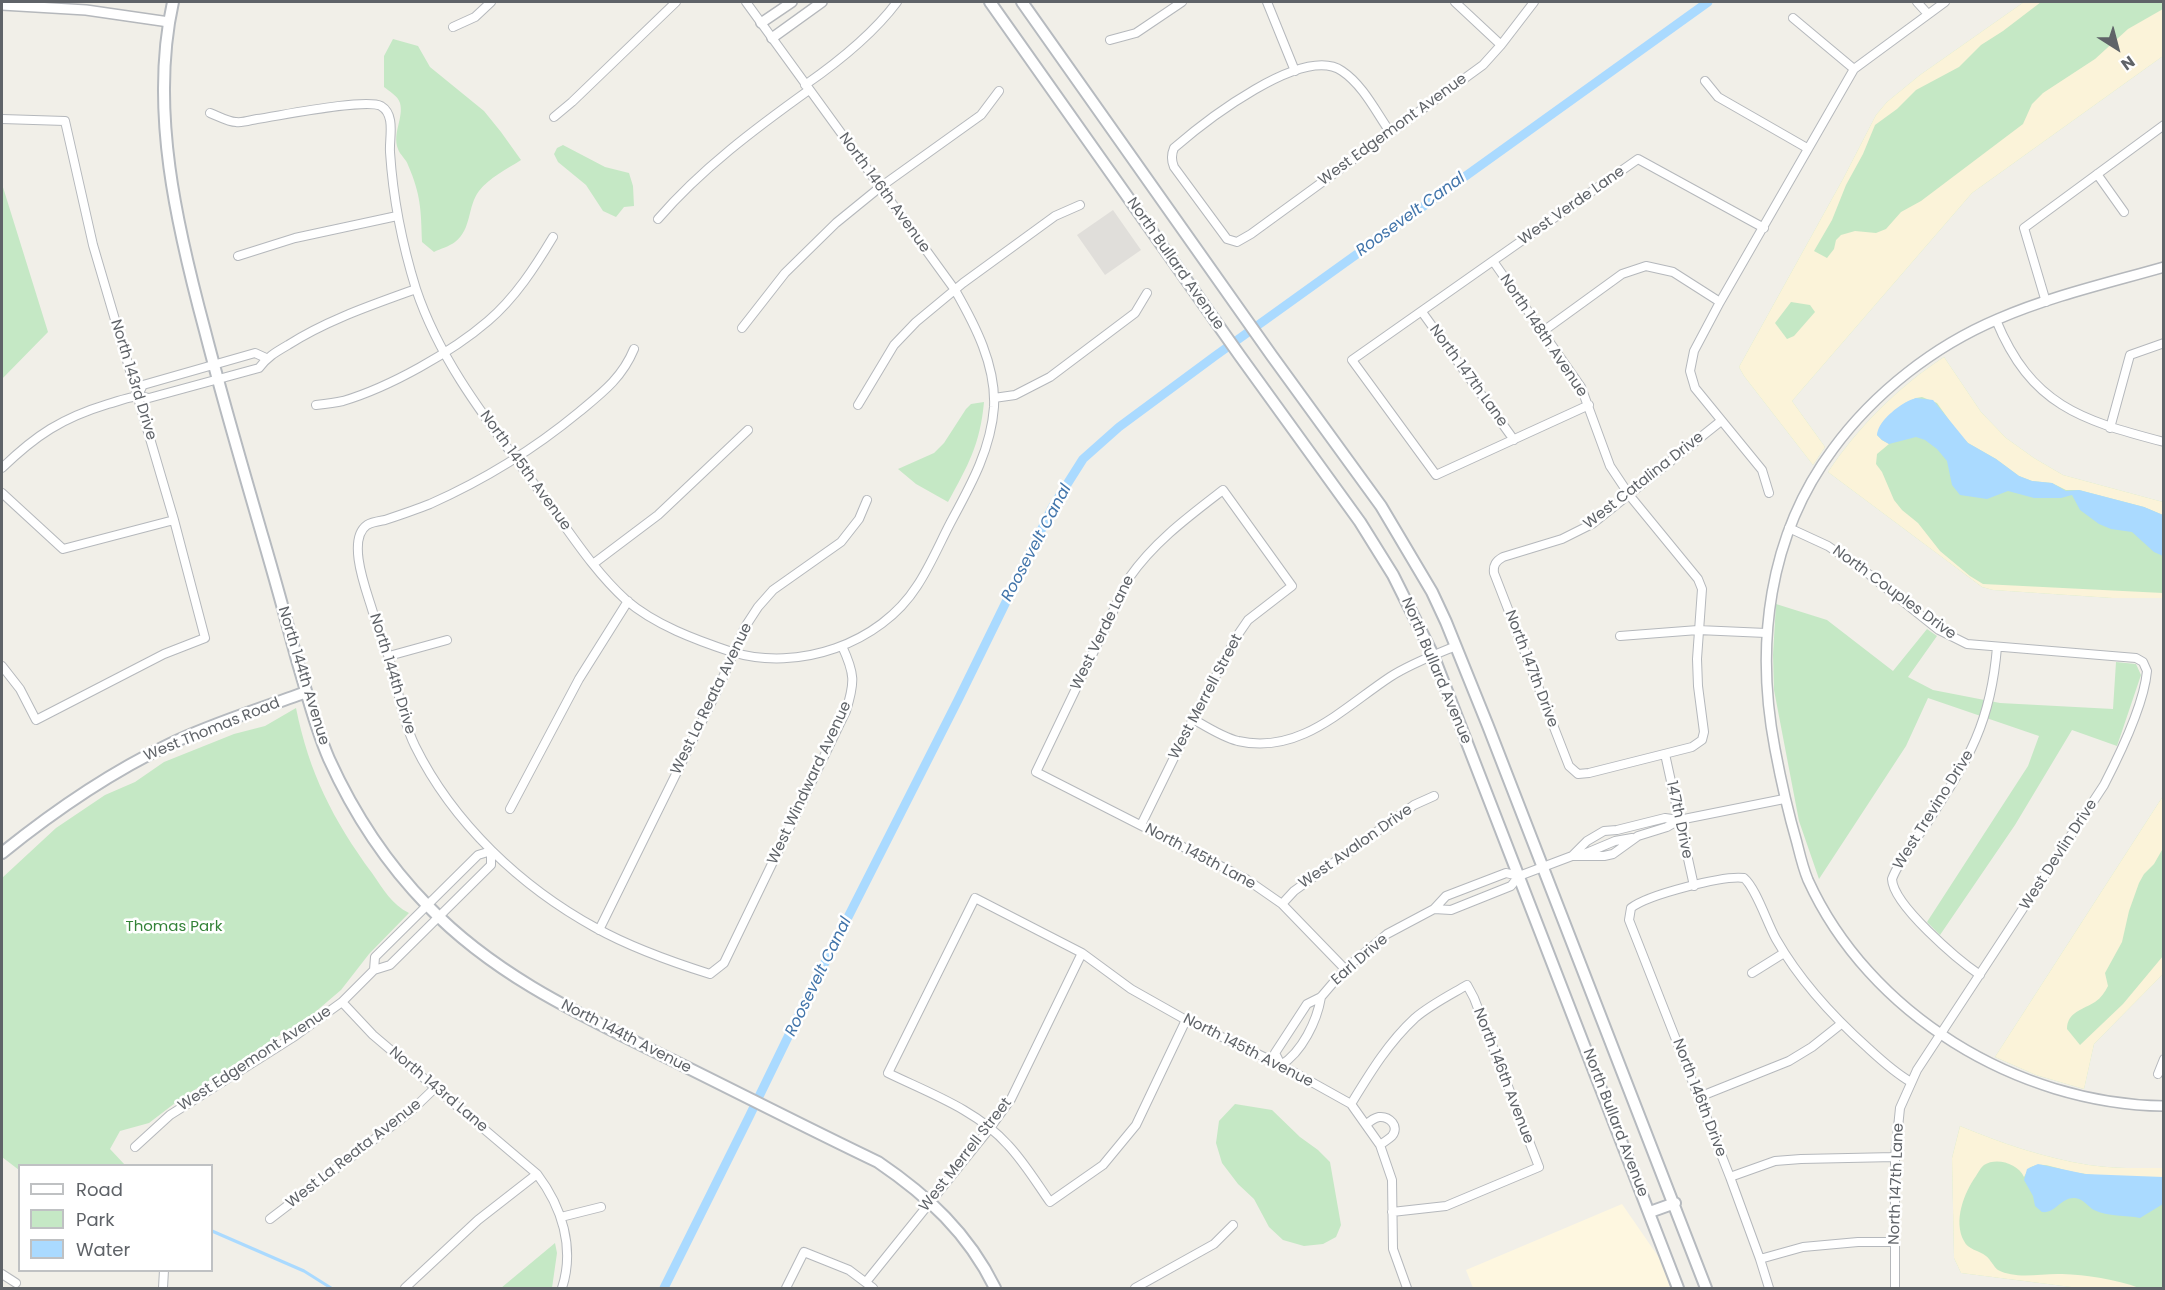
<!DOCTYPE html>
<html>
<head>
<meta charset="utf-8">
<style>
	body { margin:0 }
	#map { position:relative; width:2165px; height:1290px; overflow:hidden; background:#f1efe8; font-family:Poppins,sans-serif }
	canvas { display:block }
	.frame { position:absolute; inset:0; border:3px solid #5f6368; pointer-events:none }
	.legend { position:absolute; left:18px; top:1164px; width:195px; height:108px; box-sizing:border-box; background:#fff; border:2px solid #bfc1c3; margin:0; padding:8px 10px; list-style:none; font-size:18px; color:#5f6368 }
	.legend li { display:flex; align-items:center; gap:12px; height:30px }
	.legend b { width:30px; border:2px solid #bfc1c3 }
	.north { position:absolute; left:2087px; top:18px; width:60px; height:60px; -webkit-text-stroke:4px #fff; paint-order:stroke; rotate:144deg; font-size:16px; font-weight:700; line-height:24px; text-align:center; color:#5f6368 }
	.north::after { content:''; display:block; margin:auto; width:21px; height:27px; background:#5f6368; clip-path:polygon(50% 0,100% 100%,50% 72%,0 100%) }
</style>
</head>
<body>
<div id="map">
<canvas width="2165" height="1290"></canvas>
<div class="frame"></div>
<ul class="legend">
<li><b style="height:8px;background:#fff"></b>Road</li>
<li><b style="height:16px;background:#c5e8c5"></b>Park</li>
<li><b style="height:16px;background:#aadaff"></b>Water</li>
</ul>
<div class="north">N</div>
</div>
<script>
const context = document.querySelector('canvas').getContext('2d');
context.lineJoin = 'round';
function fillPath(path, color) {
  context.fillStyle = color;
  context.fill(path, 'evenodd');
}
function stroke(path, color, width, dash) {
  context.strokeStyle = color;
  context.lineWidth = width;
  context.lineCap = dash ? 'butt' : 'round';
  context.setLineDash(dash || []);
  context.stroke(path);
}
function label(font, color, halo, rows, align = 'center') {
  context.font = font + ' Poppins,sans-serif';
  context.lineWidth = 5;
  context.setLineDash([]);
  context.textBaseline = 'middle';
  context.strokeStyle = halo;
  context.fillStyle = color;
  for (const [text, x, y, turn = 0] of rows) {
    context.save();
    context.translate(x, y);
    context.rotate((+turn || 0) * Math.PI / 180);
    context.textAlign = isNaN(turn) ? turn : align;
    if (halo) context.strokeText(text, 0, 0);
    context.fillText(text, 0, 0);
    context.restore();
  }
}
fillPath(new Path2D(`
	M1622,1204l40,58 8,26h-197l-7,-18z`), '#fef7e0');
fillPath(new Path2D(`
	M1113,210l28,40 -36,25 -28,-40z`), '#e0deda');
fillPath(new Path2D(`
	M2024,2h139v54l-191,137 -180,208 33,46 -12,18 -69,-89 -5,-9 104,-188 33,-64 11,-13 33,-27z
	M393,39l25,7 12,21 54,44 17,21 20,28c-14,9 -32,18 -42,31 -12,16 -7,38 -24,51 -5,4 -15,7 -21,10l-12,-10c-1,-32 -1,-47 -14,-77 -2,-6 -8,-10 -10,-16 -6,-16 6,-31 2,-46 -2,-7 -11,-12 -16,-16v-31z
	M563,145l42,22 24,6 4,13 1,20 -10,1 -8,10 -13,-6 -17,-26 -28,-23 -4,-8 3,-6z
	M2,184l46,148 -46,47z
	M1944,357l37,55 25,26 28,20 29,17 100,27v96h-51l-119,-8 -11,-3 -154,-115c31,-46 70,-85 116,-115z
	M984,402c-4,43 -16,63 -36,100l-32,-18 -18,-15 36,-16 10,-10 22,-34 5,-5z
	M1776,604l51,16 66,51 34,-42 10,7 -29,41 25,13 67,13 113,6 3,-47 20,2 5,11 -24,71 -45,-16 -57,95 -75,110 -13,-13 101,-156 11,-30 -111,-38 -22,48 -87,133 -20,-58 -25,-131 -1,-35z
	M296,708c13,65 37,112 76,165 12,17 19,31 37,40l-40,41 -28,36 -27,23 -135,87 -30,23 -29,8 -10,18 15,16 -105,1 -1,4 -17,-13v-279l54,-50 49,-33 30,-13 29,-20 70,-28 31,-8z
	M2163,796v178l-69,70 -10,45 -48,-14 -41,-18z
	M1235,1104l37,6 28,27 18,13 12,12 11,63 -5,12 -13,7 -19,2 -21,-6 -14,-13 -15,-28 -16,-15 -16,-21 -6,-20 3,-22z
	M1960,1126c41,17 84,32 129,39 25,4 50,3 74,3v120h-84l-118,-15 -7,-15 -2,-100z
	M555,1243l2,10 -5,35h-51z`), '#c5e8c5');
fillPath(new Path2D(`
	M2024,2h17l-38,29 -22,14 -22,22 -43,23 -19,19 -22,16 -12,29 -17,31 -14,35 -18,31 13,7 7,-9 2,-9 5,-5 14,-4 21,2 10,-4 15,-17 20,-11 102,-77 9,-20 11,-11 52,-34 33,-30 35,-20v47l-191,137 -180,208 33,46 -12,18 -69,-89 -5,-9 104,-188 33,-64 11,-13 33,-27zM1791,302l19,3 5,7 -21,24 -7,3 -12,-16z
	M1944,357l37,55 25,26 28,20 29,17 100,27v13l-19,-8 -65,-17h-13l-14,-7 -20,-2 -13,-5 -23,-17 -28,-16 -9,-9 -22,-31 -15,-6 -6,1 -11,5 -23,20 -5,12 5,5 7,4 -12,10 -1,10 6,8 12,28 8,10 16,13 22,28 30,25 13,8 180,9v5h-51l-119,-8 -11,-3 -154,-115c31,-46 70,-85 116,-115z
	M2163,796l-1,54 -8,14 -10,10 -5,9 -10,28 -7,31 -17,31 3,13c-3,6 -7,12 -13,16 -11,7 -28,10 -28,27l13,16 43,-41 40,-48v18l-69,70 -10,45 -48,-14 -41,-18z
	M1960,1126c41,17 84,32 129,39 25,4 50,3 74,3v9c-32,0 -66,1 -98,-7 -13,-3 -24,-9 -36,-2l-5,9c-6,-13 -27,-20 -40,-12 -3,2 -6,8 -8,11 -12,17 -23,45 -12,65 4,9 15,9 22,15 5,4 7,10 12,14 19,10 44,3 64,4 24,1 54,5 77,14h-60l-118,-15 -7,-15 -2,-100z`), '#fbf3d9');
fillPath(new Path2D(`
	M1916,398l17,2 35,43 28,16 23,17 13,5 20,2 14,8 13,-1 65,17 19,8v41l-9,-4 -22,-20 -21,-3 -12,-5 -19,-14 -8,-15 -11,3h-27l-26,-7 -21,8 -27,-4 -8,-10 -5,-24 -10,-12 -12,-9 -9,-3 -27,7 -7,-4 -5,-5c1,-15 25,-33 39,-37z
	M2038,1164l47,10 78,3v27l-23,14c-14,-3 -32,-1 -46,-8 -7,-4 -10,-11 -19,-12 -14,-1 -20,16 -33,14l-7,-6 -2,-10 -9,-16 3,-11z`), '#aadaff');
stroke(new Path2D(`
	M212,1231l92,40 27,17`), '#aadaff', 3);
stroke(new Path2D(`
	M664,1288l85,-171 55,-113 154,-304 94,-192 31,-49 36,-32 96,-71 493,-354`), '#aadaff', 9);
const minor = new Path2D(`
	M1267,2l28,69
	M1455,2l46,43
	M1917,2l10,11
	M1793,18l61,51
	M453,27l22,-10 16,-15
	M1110,40l26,-7 46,-31
	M1705,81l13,16 89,51
	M805,85c33,-23 68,-51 92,-83
	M210,113c8,3 18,9 26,9 7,1 15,-2 21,-3 22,-3 108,-21 124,-13 15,9 8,32 9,46 3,46 12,92 26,137 26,78 79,141 127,207 26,35 50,74 83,104 29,25 70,40 106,52 66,20 148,-8 185,-66 14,-21 24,-46 36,-68 19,-35 38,-70 41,-111 2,-42 -19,-82 -39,-117l-209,-288
	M554,117l18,-15 104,-100
	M2,119l63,2 28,124 81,275 31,118 -41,16 -128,66 -16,-31 -18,-23
	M1390,132c-14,-20 -27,-47 -48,-61 -39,-27 -138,51 -168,77 -3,7 -3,12 0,19l53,72 10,3 14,-8 232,-169 18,-20 33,-43
	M2097,174l27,38
	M658,219c43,-50 98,-91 151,-129
	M238,256l57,-18 102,-22
	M1493,261l88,126 29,79 20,30 68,83 4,10 -5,70 1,27 6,46 -2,8 -10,7 -103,26 -11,1 -9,-8 -75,-193c-1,-8 2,-12 9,-16l59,-18 30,-15 129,-103
	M2046,302l-22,-74 140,-103
	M1422,312l92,128
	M1996,320c35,85 84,100 168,122
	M742,328l43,-55 51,-50 43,-35 102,-73 18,-24
	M1542,332l80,-58 24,-8 27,6 47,30
	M634,349c-12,29 -32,44 -55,63 -46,38 -95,68 -149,92 -15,6 -30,11 -45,16 -5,1 -13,2 -18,5 -20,14 -2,62 4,81 5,17 12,33 17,49 10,30 13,62 27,91 38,77 106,141 181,182 36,20 76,34 114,46l14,-11 122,-252c9,-29 9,-37 -4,-65
	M138,395l5,-10 112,-32 11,5
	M994,398l21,-3 35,-18 85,-64 12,-20
	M316,405c9,-1 18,-2 27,-4 47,-14 109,-49 145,-80 27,-23 47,-54 65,-84
	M858,405l36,-60 22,-23 47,-39 92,-67 25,-11
	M1589,405l-153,70 -84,-115 286,-201 126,69
	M2110,428l20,-73 34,-12
	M2,468c34,-33 60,-50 106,-64 15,-4 26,-10 41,-6l110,-30c8,-11 17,-16 29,-23 39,-25 84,-40 128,-56
	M2,493l61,56 111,-29
	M1769,493l-7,-23 -67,-82 -5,-17 4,-20 26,-49 134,-233 91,-67
	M1789,528l39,18 42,29 69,55 28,14 169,14 7,4 4,9c-3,34 -27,83 -43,114l-187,285 -17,38 -5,49v131
	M593,564l65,-49 90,-85
	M1620,636l78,-6 68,3
	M389,656l58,-16
	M1193,719c14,8 29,18 45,22 62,14 105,-33 152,-64 20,-13 44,-22 66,-31
	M1665,754l29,132
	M510,809l69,-130 49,-78
	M1141,825l52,-106 44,-83 11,-16 44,-34 -69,-96c-35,27 -69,52 -94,88l-93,194 210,107 36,25 63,65
	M1584,854l31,-13 17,-3
	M1572,856l15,-15 17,-10 13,-1 48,-12 14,2
	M1519,876l53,-20h32l9,-2 25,-18 29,-9 12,-7 105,-21
	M1282,904l12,-13 120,-86 20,-9
	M1434,909l17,1 60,-24 8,-10
	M599,930l117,-237 29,-66 13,-20 15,-17 68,-48 18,-23 8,-19
	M1752,973l32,-20
	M1980,975c-22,-15 -87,-70 -88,-96 8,-21 25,-40 37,-59 40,-61 62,-98 68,-173
	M1321,997c-4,24 -19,55 -40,68l-6,-12 32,-49 14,-7 24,-28 42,-35 47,-25 12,-13 60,-23 13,3
	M342,1002l31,33 164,139c25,33 38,74 25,114
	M1186,1020l-50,105 -33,40 -53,37c-14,-20 -26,-40 -42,-57 -31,-35 -79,-52 -120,-72l87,-175 107,55 49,36 55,31 95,45 70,39 29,41 12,35 1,69 14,39
	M2158,1074l6,-15
	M1699,1097l90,-36 23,-14 29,-23
	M1351,1104c19,-31 37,-61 64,-86 15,-13 35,-23 52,-33l7,13 65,169 -93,39 -54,6
	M1366,1125c3,-3 8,-7 13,-8 10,-1 21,9 13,19 -3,3 -8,6 -12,9
	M135,1147l35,-32 125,-79 47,-34 32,-32 16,-5 101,-100v-14l-13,4 -103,102 -1,13
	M1730,1177l45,-16 26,-2 94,-2
	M561,1217l40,-10
	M270,1219l140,-107 26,-25
	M1760,1259l43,-12 55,-5h36
	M2,1274l14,9
	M866,1282l124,-154 21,-29 71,-146
	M163,1288l1,-18
	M405,1288l73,-68 59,-46
	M786,1288l18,-36 45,18 24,18
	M1135,1288l79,-44 19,-19
	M1769,1288l-9,-29 -30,-82 -101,-257 2,-12c16,-13 93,-33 113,-30 12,10 23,45 32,61 24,42 55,76 92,109 13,12 27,25 43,34`);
const tertiary = new Path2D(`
	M2,5l84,5 83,12
	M761,23l31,-21
	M772,38l50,-36
	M2164,267c-56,16 -113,29 -166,52 -64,27 -124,74 -165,130 -65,87 -78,196 -58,300 6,32 13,63 22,94 3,12 6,25 11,37 61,134 209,224 356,226`);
const secondary = new Path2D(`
	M173,2c-24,107 4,225 32,329 18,70 38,138 58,207 12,41 23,81 34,122 10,33 18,67 32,99 24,53 58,105 99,147 68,71 157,111 244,154 69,34 137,69 206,102 50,34 90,71 117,126
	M990,2l250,354 120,166 33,53 40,80 245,633
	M1022,2l250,354 109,150 51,86 14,30 42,104 218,562
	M2,853c52,-42 107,-80 168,-109 43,-21 91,-35 136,-52
	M1650,1212l25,-9`);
stroke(minor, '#b5b8bc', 10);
stroke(tertiary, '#b5b8bc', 12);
stroke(secondary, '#b6babf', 14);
stroke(minor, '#fff', 8);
stroke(tertiary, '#fff', 9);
stroke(secondary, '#fff', 10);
label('15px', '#5f6368', '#fff', [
	["West Edgemont Avenue",1393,130,-36],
	["North 146th Avenue",884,193,54],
	["West Verde Lane",1572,206,-35],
	["North Bullard Avenue",1175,264,55],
	["North 148th Avenue",1543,336,56],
	["North 147th Lane",1468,376,54],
	["North 143rd Drive",133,380,73],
	["North 145th Avenue",525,471,54],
	["West Catalina Drive",1644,481,-38],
	["North Couples Drive",1894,593,36],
	["West Verde Lane",1103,633,-64],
	["North 147th Drive",1531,669,69],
	["North Bullard Avenue",1436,671,67],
	["North 144th Drive",392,674,73],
	["North 144th Avenue",303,676,73],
	["West Merrell Street",1206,697,-62],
	["West La Reata Avenue",712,699,-64],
	["West Thomas Road",212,730,-22],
	["West Windward Avenue",810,783,-65],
	["West Trevino Drive",1934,810,-58],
	["147th Drive",1679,820,78],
	["West Avalon Drive",1356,847,-35],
	["West Devlin Drive",2059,855,-57],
	["North 145th Lane",1200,857,28],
	["Earl Drive",1360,960,-41],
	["North 144th Avenue",626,1037,27],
	["North 145th Avenue",1248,1051,27],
	["West Edgemont Avenue",255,1059,-33],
	["North 146th Avenue",1503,1076,69],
	["North 143rd Lane",438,1090,40],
	["North 146th Drive",1699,1098,69],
	["North Bullard Avenue",1615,1123,69],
	["West La Reata Avenue",354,1154,-38],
	["West Merrell Street",966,1155,-52],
	["North 147th Lane",1897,1184,-88]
]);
label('15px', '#348238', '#fff', [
	["Thomas Park",174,927]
]);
label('italic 16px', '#4174aa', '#fff', [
	["Roosevelt Canal",1411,215,-36],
	["Roosevelt Canal",1037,543,-62],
	["Roosevelt Canal",819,977,-64]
]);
</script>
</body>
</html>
